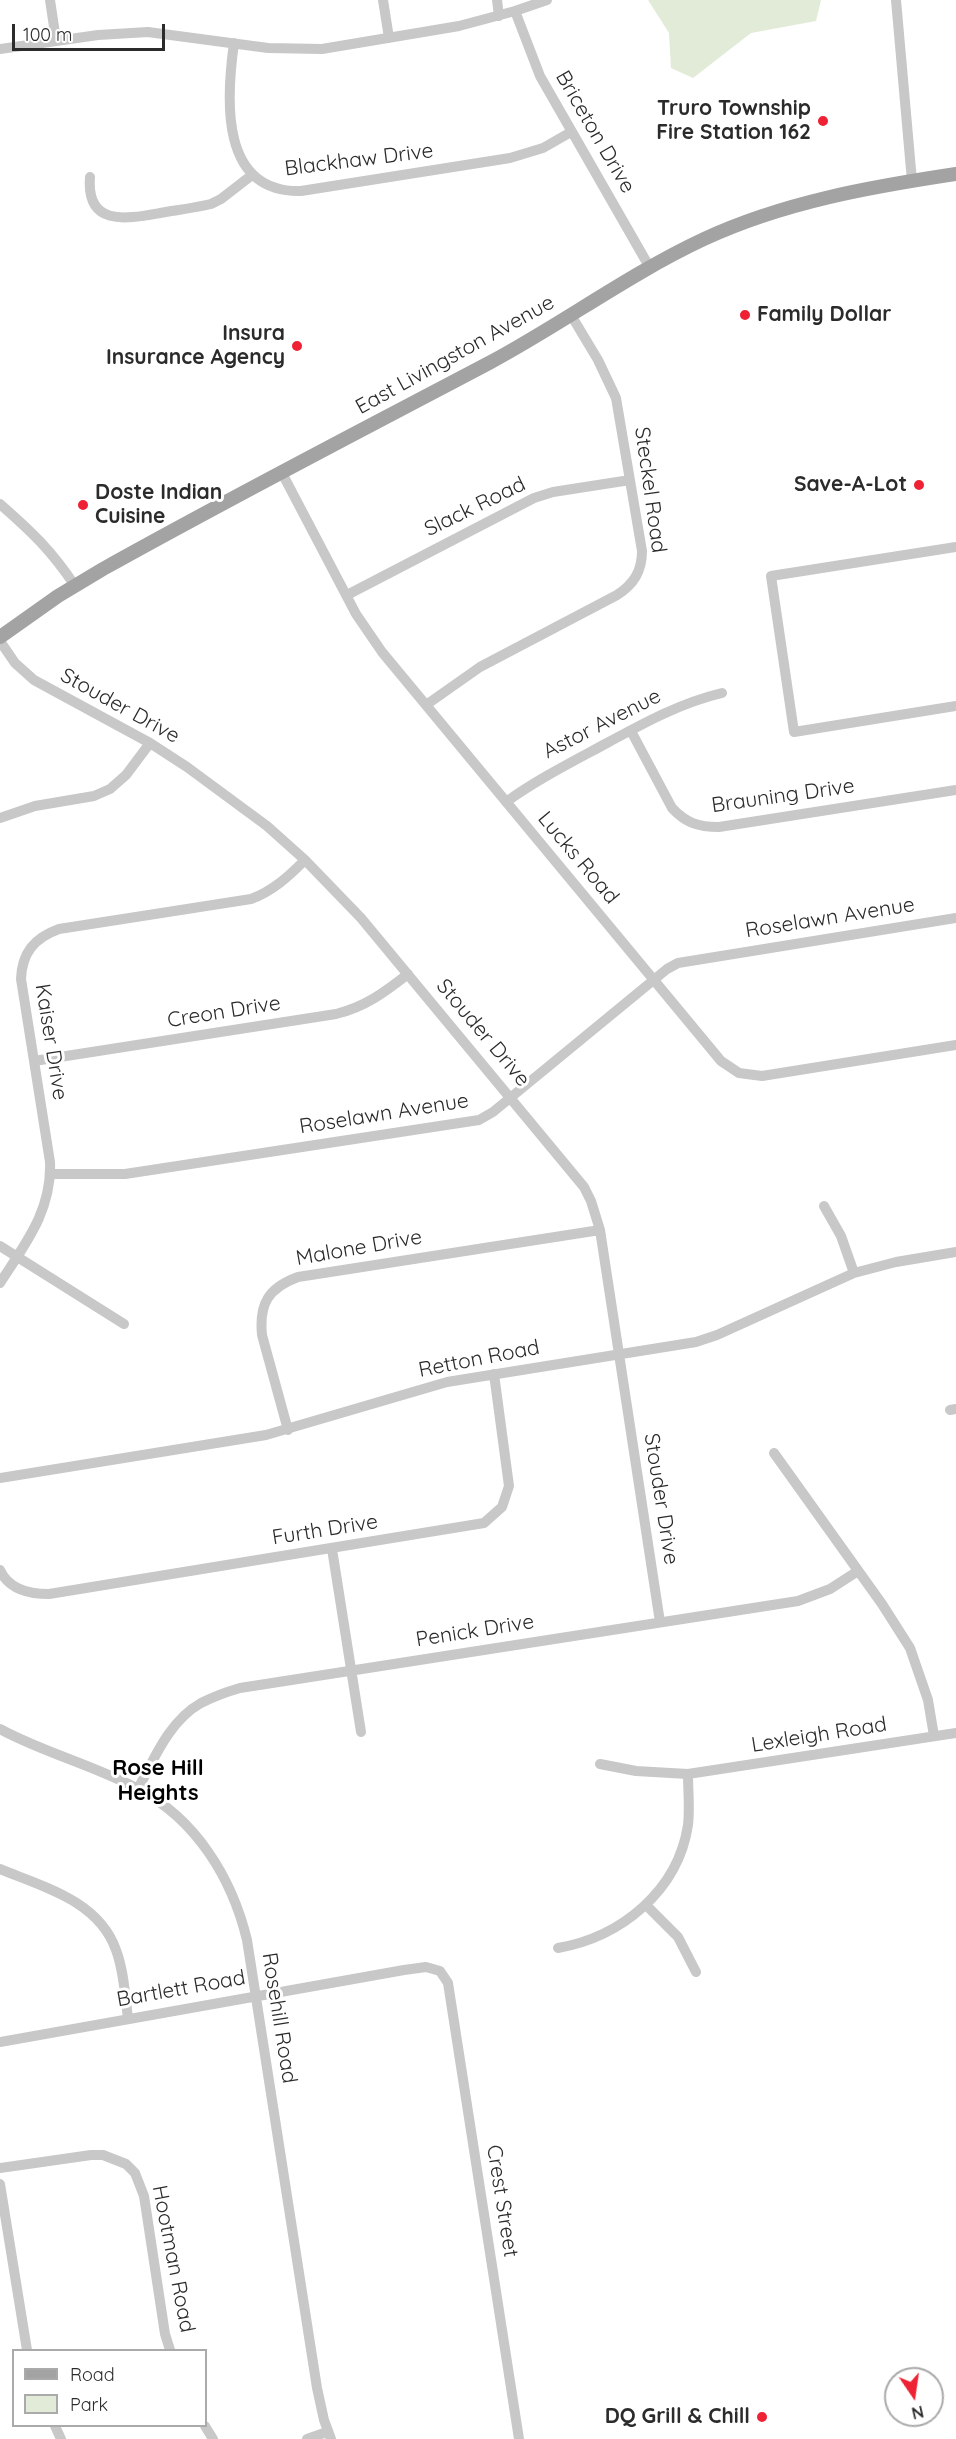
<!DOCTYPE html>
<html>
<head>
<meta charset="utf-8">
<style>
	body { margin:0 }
	#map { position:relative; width:956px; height:2439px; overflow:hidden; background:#fff; font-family:Quicksand,sans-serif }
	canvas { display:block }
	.legend { position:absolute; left:12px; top:2349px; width:195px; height:78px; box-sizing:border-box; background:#fff; border:2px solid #aaa; margin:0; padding:8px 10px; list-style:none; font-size:18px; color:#2b2b2b }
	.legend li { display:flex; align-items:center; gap:12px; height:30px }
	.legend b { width:30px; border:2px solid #aaa }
	.north { position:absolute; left:884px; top:2367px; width:60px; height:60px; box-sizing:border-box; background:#fff; border:2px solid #aaa; border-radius:50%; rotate:167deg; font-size:16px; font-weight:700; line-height:24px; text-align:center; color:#2b2b2b }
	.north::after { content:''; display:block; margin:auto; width:21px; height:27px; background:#ee2234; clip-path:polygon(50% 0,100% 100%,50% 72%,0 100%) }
	.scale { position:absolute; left:12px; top:24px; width:153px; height:27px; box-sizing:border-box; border:3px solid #2b2b2b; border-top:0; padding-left:8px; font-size:18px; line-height:21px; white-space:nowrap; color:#2b2b2b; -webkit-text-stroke:4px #fff; paint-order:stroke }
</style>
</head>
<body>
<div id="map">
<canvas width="956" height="2439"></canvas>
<ul class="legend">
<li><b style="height:8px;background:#a3a3a3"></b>Road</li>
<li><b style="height:16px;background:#e2ebd7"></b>Park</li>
</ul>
<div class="north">N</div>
<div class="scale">100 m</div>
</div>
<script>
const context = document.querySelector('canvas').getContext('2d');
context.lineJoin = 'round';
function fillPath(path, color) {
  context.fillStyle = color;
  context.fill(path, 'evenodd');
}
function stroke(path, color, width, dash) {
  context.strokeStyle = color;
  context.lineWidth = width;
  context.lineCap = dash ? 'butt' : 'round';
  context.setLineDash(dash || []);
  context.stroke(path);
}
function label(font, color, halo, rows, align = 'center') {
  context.font = font + ' Quicksand,sans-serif';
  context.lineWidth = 6;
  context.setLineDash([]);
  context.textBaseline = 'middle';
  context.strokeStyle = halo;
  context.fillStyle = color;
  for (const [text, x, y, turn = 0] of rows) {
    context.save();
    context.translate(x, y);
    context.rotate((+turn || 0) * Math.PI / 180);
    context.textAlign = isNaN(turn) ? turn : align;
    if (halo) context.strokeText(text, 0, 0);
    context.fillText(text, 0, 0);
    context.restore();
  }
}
fillPath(new Path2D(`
	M648,0h173l-5,21 -65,12 -58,45 -22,-10 -2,-35z`), '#e2ebd7');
stroke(new Path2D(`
	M50,0l6,40
	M383,0l6,38
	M497,0l2,16
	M896,0l16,181
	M515,11l25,65 110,192
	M234,43c-8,57 -14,150 67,148l209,-33 33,-10 28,-16
	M0,49l98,-14 50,-3 120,16 54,1 137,-23 56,-15 32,-11
	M90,177c-4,50 36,42 70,36 17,-3 34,-5 51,-9l10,-5 31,-24
	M282,473l74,141 26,38 339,409 18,12 23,3 194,-31
	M0,504c31,27 52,47 75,82
	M956,547l-185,29 23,156 162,-26
	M347,595l187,-97 19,-6 77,-12
	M0,641l15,22 19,17 116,63 37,24 80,59 38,34 56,58 223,269 7,14 9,29 60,392
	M426,705l54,-38 137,-72c17,-11 25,-24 25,-44l-26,-153 -18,-38 -27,-45
	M631,731l41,77c14,15 26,19 47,19l237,-37
	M506,802c32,-23 66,-40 101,-59 37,-20 73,-40 115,-50
	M0,818l35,-12 59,-10 16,-7 16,-14 24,-32
	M34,1061l302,-47c29,-7 49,-22 72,-40
	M50,1174h75l354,-54 14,-8 174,-143 11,-6 278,-45
	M824,1206l17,30 13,37
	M0,1246l124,78
	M0,1283c25,-39 52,-72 50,-121l-29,-183c1,-26 13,-41 38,-50l192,-30c22,-8 38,-23 54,-39
	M950,1410l6,-1
	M288,1430l-26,-95c-3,-31 6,-47 36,-58l302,-47
	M774,1453l108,151 28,44 18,52 6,36
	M0,1478l266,-43 181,-53 249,-40 21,-7 137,-62 42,-11 60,-10
	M332,1549l29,183
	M0,1570c9,20 30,24 49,24l435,-71 18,-16 7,-21 -15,-112
	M0,1729c44,24 94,36 138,60 58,30 94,89 109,151l70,448 7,32 7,19
	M600,1764l36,7 52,3 268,-41
	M138,1789c16,-30 31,-68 63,-86 12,-6 25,-11 39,-15l558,-87 32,-12 28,-18
	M0,1869c44,18 99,32 116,81 8,21 9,46 12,68
	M646,1905l32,32 18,35
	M558,1948c63,-11 120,-57 130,-123 2,-17 0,-34 0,-51
	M0,2042l404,-72 22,-3 14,4 8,12 71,456
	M0,2168l91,-13h12l23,9 9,9 9,23 21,138 5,16
	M0,2184l27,166
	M55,2426l6,13
	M205,2426l8,13
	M307,2439l20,-7`), '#c8c8c8', 10);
stroke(new Path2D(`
	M0,637l58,-41 45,-27c127,-71 257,-138 386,-206 73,-39 140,-89 215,-124 80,-37 166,-52 252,-65`), '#a3a3a3', 14);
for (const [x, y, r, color] of [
	[823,121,6,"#ee2234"],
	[745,315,6,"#ee2234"],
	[297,346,6,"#ee2234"],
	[919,485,6,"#ee2234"],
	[83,505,6,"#ee2234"],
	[762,2417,6,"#ee2234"]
]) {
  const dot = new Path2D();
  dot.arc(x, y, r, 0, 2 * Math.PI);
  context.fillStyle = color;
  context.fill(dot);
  stroke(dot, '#fff', 2);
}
label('bold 21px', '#2b2b2b', '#fff', [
	["Truro Township",811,109],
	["Fire Station 162",811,133],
	["Family Dollar",757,315,"left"],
	["Insura",285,334],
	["Insurance Agency",285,358],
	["Save-A-Lot",907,485],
	["Doste Indian",95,493,"left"],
	["Cuisine",95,517,"left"],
	["DQ Grill & Chill",750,2417]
], 'right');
label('21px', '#2b2b2b', '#fff', [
	["Briceton Drive",595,132,60],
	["Blackhaw Drive",359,160,-7],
	["East Livingston Avenue",455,355,-29],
	["Steckel Road",650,490,82],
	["Slack Road",475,507,-26],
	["Stouder Drive",120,706,29],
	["Astor Avenue",602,724,-27],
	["Brauning Drive",783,796,-8],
	["Lucks Road",578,858,50],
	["Roselawn Avenue",830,918,-9],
	["Creon Drive",224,1012,-9],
	["Stouder Drive",483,1033,50],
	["Kaiser Drive",51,1042,81],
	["Roselawn Avenue",384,1114,-9],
	["Malone Drive",359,1248,-10],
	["Retton Road",479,1359,-11],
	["Stouder Drive",661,1499,81],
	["Furth Drive",325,1530,-9],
	["Penick Drive",475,1631,-9],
	["Lexleigh Road",819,1735,-9],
	["Bartlett Road",181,1989,-10],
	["Rosehill Road",279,2018,81],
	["Crest Street",502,2201,81],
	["Hootman Road",173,2259,79]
]);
label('bold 22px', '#000', '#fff', [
	["Rose Hill",158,1768],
	["Heights",158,1793]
]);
</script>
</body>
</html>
